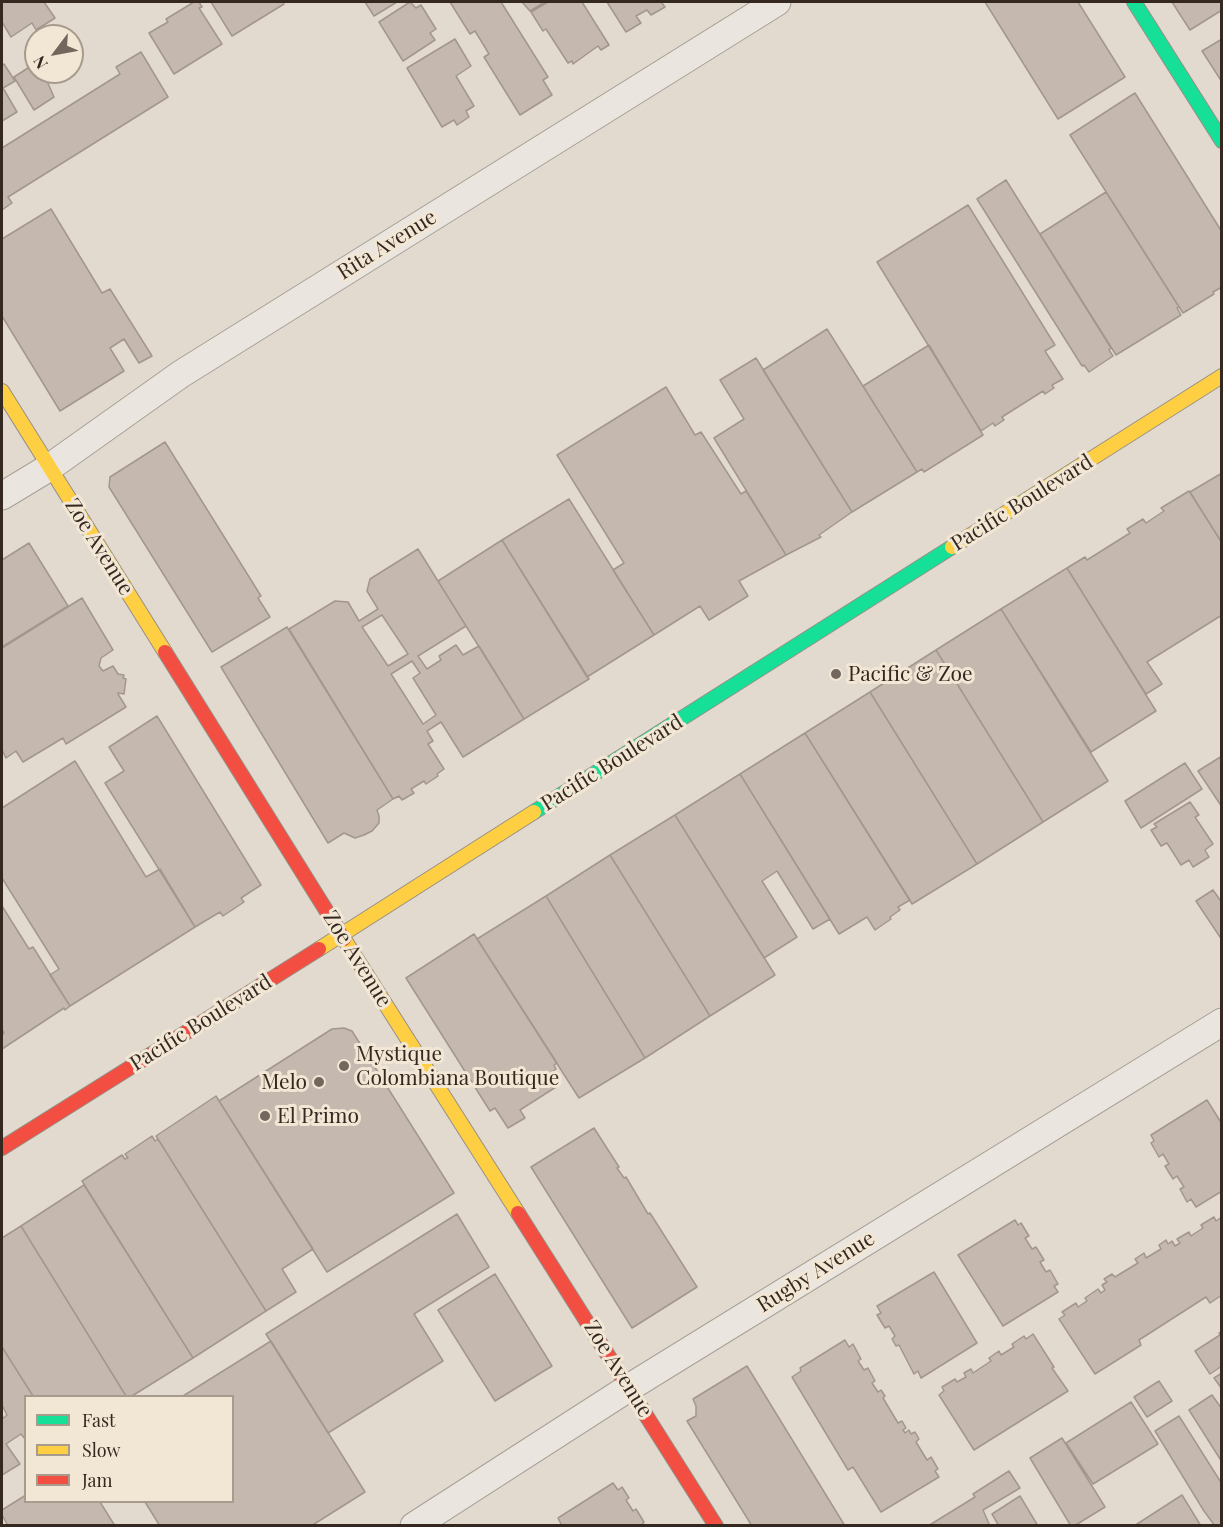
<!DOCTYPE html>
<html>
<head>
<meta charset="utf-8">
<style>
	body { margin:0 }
	#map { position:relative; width:1223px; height:1527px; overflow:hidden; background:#e2dace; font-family:"Playfair Display",serif }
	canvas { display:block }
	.frame { position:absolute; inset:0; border:3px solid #352820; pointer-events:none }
	.legend { position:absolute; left:24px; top:1395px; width:210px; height:108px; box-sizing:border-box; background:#f2e7d5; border:2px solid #a69b8d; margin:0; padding:8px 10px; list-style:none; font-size:18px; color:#352820 }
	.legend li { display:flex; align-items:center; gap:12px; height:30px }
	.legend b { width:30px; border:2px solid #a69b8d }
	.north { position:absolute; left:24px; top:24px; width:60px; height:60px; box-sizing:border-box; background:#f2e7d5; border:2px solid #a69b8d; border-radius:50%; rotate:238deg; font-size:16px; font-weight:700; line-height:24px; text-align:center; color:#352820 }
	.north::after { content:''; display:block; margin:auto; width:21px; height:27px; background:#72665d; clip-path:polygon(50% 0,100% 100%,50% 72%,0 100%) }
</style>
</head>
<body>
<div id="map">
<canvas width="1223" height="1527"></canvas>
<div class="frame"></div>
<ul class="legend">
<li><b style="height:8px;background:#16e098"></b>Fast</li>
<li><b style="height:8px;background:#ffcf43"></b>Slow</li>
<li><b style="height:8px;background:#f24e42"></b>Jam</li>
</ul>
<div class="north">N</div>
</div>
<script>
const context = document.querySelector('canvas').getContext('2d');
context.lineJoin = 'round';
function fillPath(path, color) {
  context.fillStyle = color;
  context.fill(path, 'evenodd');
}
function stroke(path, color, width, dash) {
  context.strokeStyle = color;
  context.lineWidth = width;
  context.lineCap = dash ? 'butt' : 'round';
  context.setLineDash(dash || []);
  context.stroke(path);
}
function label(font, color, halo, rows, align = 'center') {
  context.font = font + ' "Playfair Display",serif';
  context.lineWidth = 6;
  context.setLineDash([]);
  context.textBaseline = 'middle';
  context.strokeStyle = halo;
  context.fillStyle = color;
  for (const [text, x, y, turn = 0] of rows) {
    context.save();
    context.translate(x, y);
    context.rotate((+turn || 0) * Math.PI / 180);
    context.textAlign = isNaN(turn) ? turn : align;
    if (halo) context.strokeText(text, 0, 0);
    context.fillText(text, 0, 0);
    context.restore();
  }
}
const building = new Path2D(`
	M2,2h42l11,16 -19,12 -4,-7 -21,14 -9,-15z
	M194,2h5l3,5 -3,1 23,36 -48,30 -25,-41 19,-11 -2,-3z
	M211,2h72l1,2 -52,32z
	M365,2h32l-23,14z
	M410,2l6,6 5,-3 15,24 -6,4 5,7 -32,21 -24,-39z
	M450,2h51l47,75 -5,3 9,15 -32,20 -36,-58 5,-3 -14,-23 -5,3z
	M522,2h23l-15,9z
	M548,2h34l27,43 -8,5 -3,-4 -25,18 -1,-3 -4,2 -22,-34 -3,2 -12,-19z
	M607,2h54l4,5 -14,8 -4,-5 -11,6 5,7 -15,9z
	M985,2h93l47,75 -67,42z
	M1172,2h50v8l-32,20z
	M455,39l16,27 -15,10 18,30 -8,5 3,6 -12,8 -3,-5 -12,7 -35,-59z
	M1222,39v43l-20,-31z
	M141,52l27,45 -160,100 4,6 -10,7v-62l118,-74 -4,-7z
	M4,64l11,17 -12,7 14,24 -15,9v-55z
	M31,66l3,4 2,-1v3h7l11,25 -20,13 -20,-33z
	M1135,93l87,139v55l-9,5 1,2 -31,19 -113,-178z
	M1006,180l105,168 -2,2 4,6 -24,16 -5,-7 -2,1 -105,-167z
	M1106,192l73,115 -2,1 4,7 -65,40 -76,-121z
	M968,205l87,140 -10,6 18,28 -11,6 2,3 -9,6 -2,-3 -41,26 2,3 -9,6 -2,-3 -12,8 -104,-169z
	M51,209l51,84 8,-4 42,67 -13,7 -15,-24 -14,9 14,23 -64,40 -58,-95v-77z
	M827,329l90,143 -65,40 -89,-142z
	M929,345l54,90 -59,37 -2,-3 -5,3 -54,-86z
	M756,358l96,154 -33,23 2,2 -35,18 -72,-117 30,-19 -24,-39z
	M666,387l29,48 6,-3 40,62 5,-3 40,64 -47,26 9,15 -39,24 -9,-14 -46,29 -41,-65 11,-7 -67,-108z
	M165,442l96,154 -3,2 12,19 -58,35 -103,-165 1,-10z
	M1222,473v70l-32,-51z
	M1189,491l33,52v72l-75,47 15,22 -16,10 -79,-126 18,-11 2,3 43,-27 -3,-4 16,-10 3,4 18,-12 -3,-3z
	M569,499l85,136 -67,42 -85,-137z
	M502,540l87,139 -65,40 -86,-138z
	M29,543l39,63 -66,41v-87z
	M418,549l48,77 -48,30 9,13 14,-9 -2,-4 17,-11 7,10 16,-9 45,73 -61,38 -22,-35 -14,9 6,10 -5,3 16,25 -7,5 1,2 -12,8 -2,-3 -13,8 3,4 -12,7 -3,-4 -6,3 -104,-170 46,-28 13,1 11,19 19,-12 -11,-18 3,-12zM382,615l26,39 -20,12 -26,-39zM412,661l8,12 -7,5 23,37 -13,9 -32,-50z
	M1067,568l89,143 -65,41 -90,-143z
	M82,598l31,52 -12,8 -2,8 4,5 10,-5 5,8 6,1 -1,3 3,1 -2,15 -6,-1v1l8,13 -60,37 -3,-6 -40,24 -7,-11 -10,7 -4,-8v-102z
	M1001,609l107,172 -65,41 -107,-172z
	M287,627l106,172 -16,11 2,6v7l-7,8 -8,4 -9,3 -11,-5 -16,10 -107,-176z
	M936,650l107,172 -66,42 -107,-172z
	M870,692l107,172 -65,40 -107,-171z
	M157,716l104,169 -20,13 3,4 -21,14 -3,-4 -25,15 -90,-144 19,-12 -15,-24z
	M805,733l105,167 -12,7 2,3 -10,7 1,2 -16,11 -8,-13 -28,17 -99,-160z
	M1222,756v51l-24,-36z
	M75,761l71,116 14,-8 35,58 -125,79 -20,-31 9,-6 -57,-91v-70z
	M1185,763l17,26 -61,39 -16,-27z
	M740,774l90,145 -17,10 -36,-58 -15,10 35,56 -33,21 -89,-143z
	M1190,802l9,13 -4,2 18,27 -8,6 4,7 -16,10 -4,-7 -8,5 -14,-22 -6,3 -10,-16 6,-3 -3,-3z
	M675,815l100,160 -65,41 -100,-161z
	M610,855l100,161 -65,42 -99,-162z
	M1213,890l7,10 2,-2v42l-26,-39z
	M546,896l99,162 -66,40 -102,-159z
	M2,906l27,43 4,-2 37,59 -5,4 -1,-2 -62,41v-14l2,-2 -2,-4z
	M474,934l83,129 -3,2 2,4 -8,6 8,12 -36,23 5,8 -17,10 -13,-20 -5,3 -84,-133z
	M344,1028l8,3 102,162 -127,79 -108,-171 113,-72z
	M216,1096l97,153 -31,20 14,23 -30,19 -110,-175z
	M1207,1100l15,24v67l-26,16 -5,-8 -4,3 -7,-13 4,-2 -7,-11 -4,3 -8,-13 4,-2 -6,-10 -4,3 -8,-14 3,-2 -3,-6z
	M594,1128l25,39 -2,1 7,10 2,-1 22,37 2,-1 47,74 -65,41 -101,-161z
	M152,1136l3,5 3,-2 108,172 -73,47 -111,-177 40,-26 3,4 3,-1 -3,-4z
	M84,1185l109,173 -61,38h-6l-105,-170z
	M457,1214l32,53 -75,47 29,47 -115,72 -62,-99z
	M1214,1217l2,4 6,-4v78l-12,8 -4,-6 -67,43 2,5 -46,29 -36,-55 6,-4 -3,-3 14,-9 2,4 9,-6 -2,-3 13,-9 3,4 4,-3 -3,-5 5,-3 -3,-3 8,-5 3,3 23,-14 -3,-4 9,-6 2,5 15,-9 -2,-4 7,-5 2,4 4,-3 3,5 5,-3 -3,-4 12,-7 2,4 12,-8 -2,-3z
	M1015,1220l3,5 3,-2 8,13 -4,2 7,11 4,-2 8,13 -4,2 6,10 4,-2 8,14 -4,2 4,6 -55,34 -45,-71z
	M21,1226l105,170h-93l-31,-49v-109z
	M934,1272l43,71 -56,35 -3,-7 -4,3 -15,-29 -3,1 -4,-7 3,-3 -6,-10 -4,2 -8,-13 4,-2 -4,-7z
	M495,1274l57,92 -57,35 -57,-91z
	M1222,1331v35l-12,8 -15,-23 25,-16 -1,-2z
	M1033,1334l21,33 -2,1 16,23 -94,59 -35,-55 5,-4 -2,-4 13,-8 2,3 9,-5 -2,-4 7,-4 2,4 18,-12 -2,-3 10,-7 2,4 13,-8 -2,-3 12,-8 2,3z
	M845,1340l4,7 4,-3 8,15 -3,2 6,9 4,-2 7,13 -3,2 6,9 3,-2 4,6 -2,2 15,25 4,-2 4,7 -3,2 2,3 4,-3 2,4 4,-2 4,7 -3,3 11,18 4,-3 7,12 -3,2 4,6 -58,35 -28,-45 -5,3 -56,-93 9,-6 -1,-3z
	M271,1341l94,151 -54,34h-151l-15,-24h87v-106h-49z
	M2,1347l31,49h-7v44l-5,-6 -15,10 14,20 -18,11v-56l5,-4 -5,-10z
	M747,1366l98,160h-93l-65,-105 9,-5v-10l-3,-7z
	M1222,1373v16l-8,-11z
	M1159,1381l13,20 -25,16 -13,-20z
	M1212,1395l10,14v53l-33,-52z
	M1131,1402l27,42 -65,40 -27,-41z
	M1179,1416l43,68v42h-7l-11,-15 -49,-80z
	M1062,1438l43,69 -31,19h-3l-41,-68z
	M1009,1471l11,17 -37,22 7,16h-62l47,-29 -2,-3z
	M613,1483l5,7 4,-3 7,11 -3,2 7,11 3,-2 8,13 -3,4h-79l-4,-8z
	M26,1495v7h74l15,24h-107l-6,-11v-5z
	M1182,1495l19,31h-67z
	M1020,1496l18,30h-39l-7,-12z`);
fillPath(building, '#c5b9af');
stroke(building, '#a2968d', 1.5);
const street = new Path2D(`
	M2,496l48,-29 131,-93 596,-372
	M414,1526l216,-139 592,-365`);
const fast = new Path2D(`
	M1134,2l88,139
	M534,812l418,-265`);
const slow = new Path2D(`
	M2,391l163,261
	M952,547l270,-171
	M344,939l174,274
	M319,949l215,-137`);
const jam = new Path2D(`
	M165,652l179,287
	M2,1148l317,-199
	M518,1213l198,313`);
stroke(street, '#a7a097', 29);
stroke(fast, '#978f86', 16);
stroke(slow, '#978f86', 16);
stroke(jam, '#978f86', 16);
stroke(street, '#eae6df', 27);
stroke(fast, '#16e098', 14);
stroke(slow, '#ffcf43', 14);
stroke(jam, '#f24e42', 14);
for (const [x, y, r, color] of [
	[836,674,6,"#72665d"],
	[344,1066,6,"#72665d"],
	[319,1082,6,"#72665d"],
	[265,1116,6,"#72665d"]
]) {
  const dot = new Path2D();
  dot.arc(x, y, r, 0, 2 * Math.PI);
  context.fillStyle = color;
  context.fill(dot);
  stroke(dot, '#f2e7d5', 2);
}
label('21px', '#352820', '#f2e7d5', [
	["Rita Avenue",387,245,-32],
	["Pacific Boulevard",1022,503,-32],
	["Zoe Avenue",99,547,58],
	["Pacific Boulevard",612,763,-32],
	["Zoe Avenue",357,959,58],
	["Pacific Boulevard",201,1023,-32],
	["Rugby Avenue",816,1272,-32],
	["Zoe Avenue",618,1369,58]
]);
label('21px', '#352820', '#f2e7d5', [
	["Pacific & Zoe",848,674],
	["Mystique",356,1054],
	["Colombiana Boutique",356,1078],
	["Melo",307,1082,"right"],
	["El Primo",277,1116]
], 'left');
</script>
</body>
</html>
